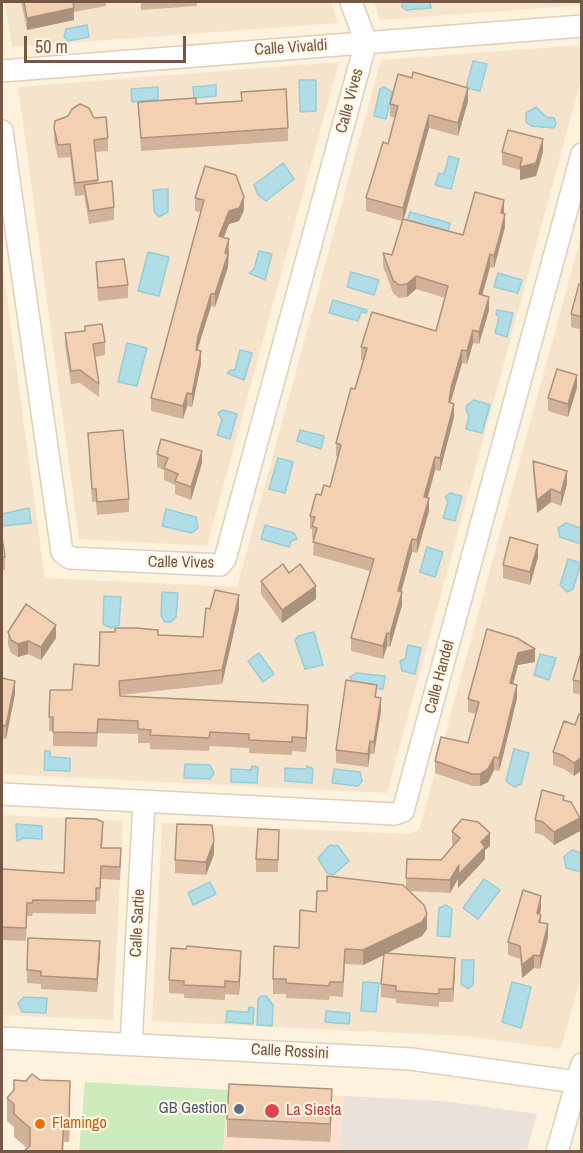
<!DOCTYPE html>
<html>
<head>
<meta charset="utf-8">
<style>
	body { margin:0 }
	#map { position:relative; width:583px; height:1153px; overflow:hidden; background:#fdf2dd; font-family:"Archivo Narrow",sans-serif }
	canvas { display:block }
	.frame { position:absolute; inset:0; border:3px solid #745745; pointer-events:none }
	.scale { position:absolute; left:24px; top:36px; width:162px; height:27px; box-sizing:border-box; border:3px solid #745745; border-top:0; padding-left:8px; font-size:18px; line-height:21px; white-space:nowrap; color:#745745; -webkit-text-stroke:4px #fff6e4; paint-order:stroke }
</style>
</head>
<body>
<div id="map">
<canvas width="583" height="1153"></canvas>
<div class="frame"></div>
<div class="scale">50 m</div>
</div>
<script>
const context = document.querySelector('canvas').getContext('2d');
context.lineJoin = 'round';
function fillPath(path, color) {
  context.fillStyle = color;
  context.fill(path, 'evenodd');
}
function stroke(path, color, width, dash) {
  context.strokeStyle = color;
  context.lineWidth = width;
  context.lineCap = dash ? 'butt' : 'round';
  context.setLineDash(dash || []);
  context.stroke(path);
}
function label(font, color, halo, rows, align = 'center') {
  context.font = font + ' "Archivo Narrow",sans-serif';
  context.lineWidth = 4.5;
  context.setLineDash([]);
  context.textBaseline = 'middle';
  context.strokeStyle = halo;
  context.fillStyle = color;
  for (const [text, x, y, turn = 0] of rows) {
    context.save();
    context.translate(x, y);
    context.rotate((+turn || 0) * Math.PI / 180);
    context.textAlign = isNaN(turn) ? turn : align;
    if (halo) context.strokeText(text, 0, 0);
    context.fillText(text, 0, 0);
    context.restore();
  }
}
fillPath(new Path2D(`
	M5,2h326l7,21 -326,24z
	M374,2h207l1,3 -202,15z
	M581,45v35l-194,713 -385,-19v-512l43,316 192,9 144,-527z
	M339,62l-132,484 -128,-7 -61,-452z
	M581,236l1,737 -21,76 -96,-13 -313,-15 10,-198 247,11 7,-2 4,-5z
	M2,815l121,6 -10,199 -111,-5z`), '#f5e4cb');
fillPath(new Path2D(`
	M228,1090l116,6 -5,55 -116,1z`), '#ffe0d0');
fillPath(new Path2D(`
	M344,1096l99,5 94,13 -10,37h-188z`), '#eae2da');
fillPath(new Path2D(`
	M85,1082l143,8 -5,61h-144z`), '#cdebbc');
const water = new Path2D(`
	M402,2h28l1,6 -25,2 -4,-3z
	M87,25l2,12 -21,4 -4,-4 2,-8z
	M473,61l14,3 -7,27 -14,-3z
	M299,80h17v31l-16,1z
	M216,85v11l-22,2 -1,-11z
	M158,87v12l-26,3 -1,-13z
	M384,87l8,5 -6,27 -12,-3 6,-27z
	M536,107l10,10 8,1 2,5 -2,5 -23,-2 -5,-4v-9z
	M449,156l10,3 -8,30 -16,-4 4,-12 5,1z
	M283,163l11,16 -28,22 -8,-6 -4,-10z
	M168,189v23l-9,5 -5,-6 -1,-21z
	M410,212l40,11 -4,15 -41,-11z
	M259,251l13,3 -7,26 -16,-7 5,-4z
	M148,252l21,5 -10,39 -21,-5z
	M351,272l28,8 -5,15 -27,-8z
	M498,273l24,7 -4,13 -24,-6z
	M333,300l34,10 -1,3 -5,-1 -3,9 -29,-8z
	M497,310l16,3 -6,24 -12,-4 4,-16 -3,-3z
	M127,343l20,5 -10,38 -19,-4z
	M240,350l12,3 -8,27 -17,-7 4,-3h4z
	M474,400l16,5 -8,28 -16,-4 3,-14 -3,-5 1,-5z
	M223,410l14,4 -7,25 -13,-4 5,-15 -4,-7z
	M300,430l24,6 -3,13 -24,-8z
	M278,458l15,4 -8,31 -16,-4z
	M450,493l12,3 -7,25 -12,-3 5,-16 -3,-5z
	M29,508l2,15 -28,3 -1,-12z
	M166,509l30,8 2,11 -6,5 -30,-7z
	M566,523l15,5v16l-21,-7 -2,-9z
	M265,525l29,8 3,6 -6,2 -2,6 -28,-8z
	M427,547l16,5 -8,25 -15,-5z
	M568,559l13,4 -8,26 -6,3 -7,-7z
	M162,592l16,1 -2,24 -5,5h-6l-4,-6z
	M104,596l17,1 -2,28 -8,3 -8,-4z
	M314,632l9,33 -18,4 -10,-29 3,-4z
	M408,645l13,3 -6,26 -13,-3 -2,-10 5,-2z
	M259,653l15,21 -11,8 -15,-21z
	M540,654l16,4 -7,22 -15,-5z
	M356,673l29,3 -2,13 -29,-4 -4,-8z
	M514,749l15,4 -8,31 -7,3 -8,-6z
	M45,751h5v6l20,1v13l-26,-1z
	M185,764l25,1 4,8 -4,6 -26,-1z
	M252,766l6,1 -1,16 -26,-1v-13l20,1z
	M307,766l6,3 -1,14 -27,-2v-13l21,1z
	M334,769l26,3 2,9 -4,5 -26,-3z
	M16,824l26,2v13l-18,-1 -7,3z
	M330,845l8,1 11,15 -16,14 -6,-2 -9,-15z
	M572,850l9,3v19l-15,-4 -2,-11z
	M484,879l16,11 -22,29 -15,-11z
	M210,882l6,12 -23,11 -5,-12z
	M446,905l6,4 -2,28 -13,-1 2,-28z
	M462,960h12l-1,25 -5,4 -7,-5z
	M363,982l16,1 -3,29 -15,-1z
	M512,982l19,5 -10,41 -19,-6z
	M261,996h5l7,9 -1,21 -15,-1 1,-26z
	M24,997l23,1 -1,15 -24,-1 -4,-9z
	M249,1007l5,1 -1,16 -27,-2 1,-11 21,1z
	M326,1011l24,2 -1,11 -24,-2z`);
fillPath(water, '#b1dde7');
stroke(water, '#97ccd9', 1.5);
const minor = new Path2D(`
	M2,71l580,-45
	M2,131l60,421 8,6 150,7 5,-6 141,-517 -15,-40
	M2,794l393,20 8,-3 179,-657
	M2,1038l409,21 165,23
	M131,1045l13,-244
	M557,1152l25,-88`);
stroke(minor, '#e1ceb9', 24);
stroke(minor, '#fff', 21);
fillPath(new Path2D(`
	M21,2h85v4l-32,6v8l-47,10z
	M141,2h69h-13v4l-56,4z
	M241,92l47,36v13l-147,10 -3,-49 58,2 45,-3z
	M468,101l-10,35 -29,-8 -25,91 59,16 41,-21 1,13 -11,41 -4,-1 -8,28 7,15 -10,34 -6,-1 -6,21 -5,-1 -11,38 3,16 -14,54 -5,-1 -7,28 1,13 -12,42 -5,-1 -4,13 -7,27 1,13 -12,42 -3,-1 -4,13 -32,-8v-13l19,-67 -57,-16 1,-15 -2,-1v-10h-2v-13l11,-21 9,-8 8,-30 -2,-1v-13l19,-54 9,-29h-3v-13l75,-16 9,-33 -29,-9 -9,8 -8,1 -6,-5 -10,-27v-13l9,2 10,-34 -36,-10v-13l22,-54 7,-26 -5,-2v-12z
	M94,118l14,20v13l-13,1 3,31 16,24v13l-25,4 -5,-29 -9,1 -5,-39 -12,1 -4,-17v-13z
	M502,152h41l-7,24 -16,4v-10l-18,-5z
	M195,198l49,12 -5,11 -10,3 -5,13 5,15 -1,15 -13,40 -4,-1 -13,42 3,16 -9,43 -5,-1 -4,13 -32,-8v-13l50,-186 -6,-1z
	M96,262l32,23v13l-30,3z
	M582,285v45l-11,-3v-13z
	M85,326l20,16v13l-10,2 4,27v13l-19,-14 -9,1 -6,-38v-13l20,-2z
	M577,388l-9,29 -20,-6v-13z
	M88,433l41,66v13l-32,3 -1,-13h-4z
	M157,454l45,9 -11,37 -16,-6v-9l-11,-5v-10l-7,-3z
	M533,461l34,23 -6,22 -10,-4 -14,11 -4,-39z
	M2,537l3,20v13h-3z
	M538,557l-8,28 -27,-7v-13z
	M289,573l27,26 -34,24 -21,-29v-13z
	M210,609h29l-17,75 -102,11v1l188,23 -2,33 -14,-1v4l-43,-2v-5l-39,-2 -1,5 -59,-2v-6h-12v-9l-40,-1 -1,14 -44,-1v-15h-4v-14l23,-27 27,-24 59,-31 45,2z
	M487,629l48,33 -17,3 -5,19 4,14 -13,54 -5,19 -5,-1 -6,12 -8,4h-8l-37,-13v-12l33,-18 8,-29 -8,-2v-13z
	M8,632l48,6 -15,22 -13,-6 -10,3 -7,-4 -3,-8z
	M582,649v46l-9,-2v-13z
	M2,678l13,16 -9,45 -4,-1z
	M377,697l4,14 -7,43h-4l-2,13 -32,-4v-13z
	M582,715v55l-8,6 -10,-7 -11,-4v-13l22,-27z
	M564,800l16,31 -26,14 -11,-10 -8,-2v-13z
	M452,831l38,15 -5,4v9l-27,29v-9l-8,14 -41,-2 18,38 -5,7 -35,17 68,18 -2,31h-14v5l-43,-4v-4l-15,-2v-13l3,-29 -21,10 -18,-1 -2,33 -13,-1 -1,4 -43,-2v-4h-13v-15l26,-31 17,-36 11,-21 79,-3v-10l35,-18 13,-15 -2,-1z
	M103,834l-1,14 19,12 -1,20 -19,-1 -1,22h-4v13l-63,-1 -1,3h-5l-1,25 -24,-1v-71l62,4z
	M279,843l-1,29h-22v-13z
	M214,854l-8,21 -31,-2v-13z
	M541,909l-1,5 1,8 7,15 -8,32 -6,-1 -12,10 -2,-19 -12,-4v-13z
	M100,954l-3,38 -56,-3v-5l-14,-1v-13z
	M241,964l-2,31 -14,-1v6l-41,-2v-4l-15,-1v-13z
	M7,1098l63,7 -1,37h-5l-1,10h-38v-2l2,-2 -13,-11v-10l-7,-6z
	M332,1107l-2,35 -103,-5v-18z`), '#d2b39a');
fillPath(new Path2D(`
	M74,8v12l-47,10v-12z
	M468,88v13l-10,35v-13z
	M429,115v13l-26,93v-13z
	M543,139v13l-7,24 -16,4v-13z
	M244,197v13l-5,11 -10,3 -10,25v-13l10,-25z
	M504,200v13l-3,13v-13z
	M505,214v13l-11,41v-12z
	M229,239l-1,28 -13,40v-13z
	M490,254v13l-11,40v-13z
	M416,276v13l-9,8v-13z
	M211,294v12l-13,42 -2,15v-13l2,-14z
	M489,297v13l-10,34v-12z
	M473,330v13l-6,21v-13z
	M462,350v13l-11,38 -2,14v-13l2,-14z
	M201,351v13l-9,43v-13z
	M577,375v13l-9,29v-13z
	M187,393v13l-4,13v-13z
	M454,404v13l-14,54v-13z
	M202,451v12l-11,37v-13z
	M435,457v13l-11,40v-13z
	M567,471v13l-6,22v-13z
	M551,489v13l-14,11v-13z
	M429,498v13l-12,42v-13z
	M412,539v13l-14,52v-13z
	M538,545v12l-8,28v-13z
	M316,586v13l-34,24v-13z
	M402,592v13l-12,42v-13z
	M239,595v14l-17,75v-14z
	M56,625v13l-15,22v-13z
	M387,633v13l-4,13v-13z
	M28,641v13l-10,3v-13z
	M535,649v13l-17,3 -8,30v-12l8,-30z
	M15,681v13l-9,45v-13z
	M517,685v13l-13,54 -5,19v-13z
	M381,698v13l-7,43v-12z
	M308,705v14l-2,33v-14z
	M370,741v13l-2,13v-13z
	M494,757v13l-6,12 -8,4v-12z
	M582,757v13l-8,6v-13z
	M580,818v13l-26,14v-13z
	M490,833v13l-5,4v9l-27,29v-9l-8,14v-13l9,-15z
	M214,841v13l-8,21v-13z
	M541,896v13l-4,17v-13z
	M427,914v15l-5,7 -59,29v-15z
	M548,924v13l-8,32v-13z
	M100,941v13l-3,38v-13z
	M241,951v13l-2,31v-13z
	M534,955v13l-12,10v-13z
	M455,958v13l-2,31v-13z
	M70,1081v24l-1,37v-23z
	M332,1089v18l-2,35v-18z`), '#ab927d');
const building = new Path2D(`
	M24,2h49l1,6 -47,10z
	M413,72l55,16 -10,35 -29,-8 -26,93 -37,-10 17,-56 5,2 10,-38 -8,-2 8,-30 14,4z
	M286,89l2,39 -147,10 -3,-36 58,-4v6l46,-3 -1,-9z
	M80,104l9,4 5,10 12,-1 2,21 -14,2 4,40 -23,3 -5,-39 -12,1 -4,-17 1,-7 13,-5 4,-7z
	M508,130l35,9 -7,24 -16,4 2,-9 -20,-6z
	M205,166l31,9 8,22 -5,11 -10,3 -10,25 10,3 -4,14 3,1 -13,40h-4l-13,42 -2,14 5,1 -9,43 -5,-1 -4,13 -32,-8 53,-198 -9,-2z
	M112,181l2,26 -25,4 -5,-26z
	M475,192l29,8 -3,13 4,1 -5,21 -6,21 -4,-2 -11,40 10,3 -10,35 -6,-2 -6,21 -5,-1 -11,38 -2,14 5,2 -14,54 -5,-1 -11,40 5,1 -12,42 -5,-1 -4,13 -10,39 4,1 -12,42 -3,-1 -4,13 -32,-8 23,-79 -61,-17 4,-14 -5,-2 3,-9 -5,-1 6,-22 5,1 3,-10 6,2 11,-42 -5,-2 15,-55 4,1 12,-41 -6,-1 11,-35 64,19 12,-45 -32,-10 -9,8 -8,1 -6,-5 -10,-27 9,2 11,-36 60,16z
	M124,259l4,26 -30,3 -2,-26z
	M579,284l3,1v32l-11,-3z
	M102,324l3,18 -12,2 6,40 -19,-14 -9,1 -6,-38 20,-2v-5z
	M557,369l20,6 -9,29 -20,-6z
	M123,430l6,69 -32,3 -1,-13h-4l-4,-56z
	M161,439l41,12 -11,36 -16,-6 3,-7 -14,-6 4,-10 -11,-4z
	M533,461l34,10 -6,22 -10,-4 -14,11z
	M2,537l3,20h-3z
	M510,537l28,8 -8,27 -27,-7z
	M283,564l6,9 11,-9 16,22 -34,24 -21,-29z
	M215,590l24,5 -17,75 -103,11 1,15 188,9 -2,33 -14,-1v5l-43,-2v-6l-39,-2 -1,6 -59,-3 1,-5 -13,-1v-8l-40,-2 -1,14 -44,-1v-15h-4l1,-27h22l2,-26 25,2 1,-34h15v-4h22l21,2v5l45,2 3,-29 4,1z
	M26,604l30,21 -15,22 -13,-6 -10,3 -7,-4 -3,-8z
	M487,629l30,9 18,11 -17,4 -8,30 7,2 -13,54 -5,19 -5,-1 -6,12 -8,5h-8l-37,-13 6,-24 27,6 11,-41 -11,-3z
	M582,649v33l-9,-2z
	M2,678l13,3 -9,45 -4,-1z
	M346,680l31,5 -2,12 6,1 -7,44 -4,-1 -2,13 -32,-4z
	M579,714l3,1v42l-8,6 -10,-7 -11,-4 11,-31 11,4z
	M542,790l22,6 -1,4 8,2 9,16 -26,14 -11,-10 -8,-2z
	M66,818l30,1 7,3 -2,26h20l-1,19 -19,-1 -1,22h-4v13l-63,-1 -1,3h-5l-1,25 -24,-1v-58l62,4z
	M462,819l16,3 12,11 -9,9 4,5 -27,28 1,-10 -9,15 -44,-2 1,-19 34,1 19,-22 -8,-7z
	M177,824l35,1 2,16 -8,21 -31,-2z
	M258,829l21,1 -1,30 -22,-1z
	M327,876l76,9 21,20 3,9 -5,8 -59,28 -18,-1 -2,33h-13l-1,4 -43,-3v-4h-13l1,-33 25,2 1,-38 16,2 1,-21h10z
	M523,890l18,6 -4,17 4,2 -2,7 9,2 -8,32 -6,-1 -12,10 -2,-19 -12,-4z
	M28,938l72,3 -3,38 -56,-3v-5l-14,-1z
	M187,946l54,5 -2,31 -14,-1v6l-41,-2v-4l-15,-1 2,-32 15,1z
	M384,953l71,5 -2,31h-14v5l-43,-3v-5l-15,-2z
	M32,1074l8,6 30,1 -1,38h-5l-2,33h-35l-2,-2 5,-4v-18l-16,-14v-10l-7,-6 7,-8v-10l12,1z
	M229,1084l103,5 -2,35 -103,-5z`);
fillPath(building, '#f4d0b3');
stroke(building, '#ab927d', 1.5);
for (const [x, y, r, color] of [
	[239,1109,6,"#5c6f8a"],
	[272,1111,8,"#e0444e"],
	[40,1124,6,"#e8710a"]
]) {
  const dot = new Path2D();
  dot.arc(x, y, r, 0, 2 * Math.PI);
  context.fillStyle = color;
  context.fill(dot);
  stroke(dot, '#fff6e4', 2);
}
label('16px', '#745745', '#fff6e4', [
	["Calle Vivaldi",291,48,-4],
	["Calle Vives",350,101,-75],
	["Calle Vives",181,563,1],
	["Calle Handel",440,677,-75],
	["Calle Sartie",138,923,-87],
	["Calle Rossini",290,1052,3]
]);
label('16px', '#4e5e75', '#fff6e4', [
	["GB Gestion",227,1109]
], 'right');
label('16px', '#be3a42', '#fff6e4', [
	["La Siesta",286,1111]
], 'left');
label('16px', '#c56008', '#fff6e4', [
	["Flamingo",52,1124]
], 'left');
</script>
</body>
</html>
